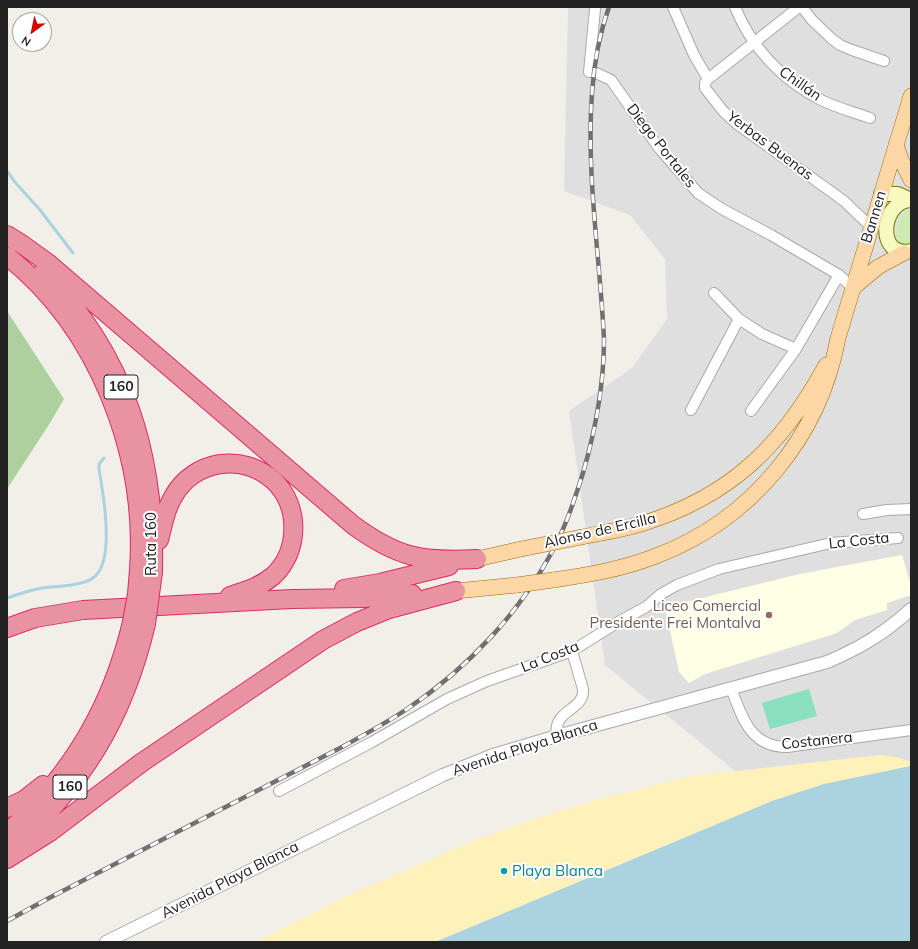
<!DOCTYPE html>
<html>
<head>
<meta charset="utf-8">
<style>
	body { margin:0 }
	#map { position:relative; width:918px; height:949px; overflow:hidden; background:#f2efe9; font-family:Mulish,sans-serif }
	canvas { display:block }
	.frame { position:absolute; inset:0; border:8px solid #222; pointer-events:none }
	.north { position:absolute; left:12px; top:12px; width:40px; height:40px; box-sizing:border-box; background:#fff; border:1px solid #a7a7a7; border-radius:50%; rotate:213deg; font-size:11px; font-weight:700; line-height:16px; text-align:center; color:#222 }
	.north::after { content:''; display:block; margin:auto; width:14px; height:18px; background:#d40000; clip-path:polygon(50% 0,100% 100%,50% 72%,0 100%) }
</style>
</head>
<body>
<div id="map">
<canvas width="918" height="949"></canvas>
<div class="frame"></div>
<div class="north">N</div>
</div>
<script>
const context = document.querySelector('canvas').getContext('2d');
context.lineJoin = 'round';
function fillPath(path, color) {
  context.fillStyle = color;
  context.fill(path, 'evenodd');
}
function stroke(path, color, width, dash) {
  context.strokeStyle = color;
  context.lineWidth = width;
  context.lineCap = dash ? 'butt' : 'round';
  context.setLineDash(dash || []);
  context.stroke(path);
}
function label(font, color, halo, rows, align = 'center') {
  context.font = font + ' Mulish,sans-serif';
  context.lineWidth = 4;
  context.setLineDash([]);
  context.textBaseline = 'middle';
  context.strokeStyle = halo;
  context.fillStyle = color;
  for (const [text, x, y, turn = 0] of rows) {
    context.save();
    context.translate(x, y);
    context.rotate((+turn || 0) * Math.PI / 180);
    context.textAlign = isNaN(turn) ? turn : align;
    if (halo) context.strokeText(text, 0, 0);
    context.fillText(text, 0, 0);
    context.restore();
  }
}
fillPath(new Path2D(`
	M568,7h343v759l-139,35 -167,-136 -36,-254 63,-43 35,-49 -2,-60 -35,-44 -66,-24z`), '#e0dfdf');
fillPath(new Path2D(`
	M902,555l9,31v9l-24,8v7l-32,10 -18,13 -132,41 -16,9 -10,-11 -14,-65 135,-33z`), '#ffffe5');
fillPath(new Path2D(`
	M907,210l4,1v31c-22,10 -17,-24 -4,-32z`), '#cdebb0');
fillPath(new Path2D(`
	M7,311l57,88 -14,24 -43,66z`), '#add19e');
fillPath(new Path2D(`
	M880,755l16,2 15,5v4l-87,18 -52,17 -337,141h-179l82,-42 130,-57 66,-24 59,-18 98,-25z`), '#fff1ba');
fillPath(new Path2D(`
	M809,689l8,27 -47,13 -8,-26z`), '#88e0be');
fillPath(new Path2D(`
	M911,766v176h-476l337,-141 52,-17z`), '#aad3df');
stroke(new Path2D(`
	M7,171l7,10 26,29 33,43
	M7,598c12,-4 23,-8 35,-10 14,-2 40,-2 51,-10 23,-16 10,-85 6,-109v-5l5,-6`), '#aad3df', 3);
const minor = new Path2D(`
	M673,7l21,48 14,24
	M735,7c16,40 48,74 86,93 16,8 33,12 49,18
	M799,7l-91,72 -3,4v5l18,23 14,13 107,77 27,26
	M802,7l10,13 20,19 8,6 12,5 32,11
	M595,9l-6,63h5l17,8 48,68 39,45 24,16 49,26 68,40 14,13
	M714,293l25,26 23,15 34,15
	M691,410l48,-91
	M751,411l45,-62 43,-74
	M863,514l24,-4 24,-1
	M731,688c11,29 19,59 56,59l124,-17
	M557,736c-5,-27 28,-25 26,-47l-11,-38
	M279,791l93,-49 75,-43 40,-18 85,-30 48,-30 26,-14 15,-13 16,-9 42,-16 112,-26 67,-5`);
const tertiary = new Path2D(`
	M106,942l337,-167 50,-20 64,-19 270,-74c33,-14 58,-29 84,-53`);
const secondary = new Path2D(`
	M881,194h17l13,6
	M911,200c-31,1 -35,59 0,51`);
const primary = new Path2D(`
	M896,145l6,17 9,18
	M854,287l24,-20 26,-14
	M582,537c19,-4 39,-7 59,-13 89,-27 141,-78 185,-159
	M477,559l44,-10
	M553,580c35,-5 70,-11 103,-24 95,-36 164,-119 182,-218l73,-242
	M456,591l61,-6`);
const motorway = new Path2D(`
	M7,235l16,10 25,18 305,262c45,33 69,37 124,34
	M7,256c92,73 140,199 132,314
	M43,272c83,83 113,185 110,300
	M159,540c4,-15 6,-30 14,-43 20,-37 70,-45 101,-16 26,25 26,70 -1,95 -13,11 -28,15 -43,20
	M344,589l36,-6 69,-17
	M7,628l28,-10 48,-8 209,-11 72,-1 48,-4
	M7,808l17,-8 19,-15
	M7,833c65,-58 105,-127 125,-211
	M8,849c74,-60 116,-132 138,-225
	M7,859l43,-27 91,-69 182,-123 34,-18 32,-13 67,-18`);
stroke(minor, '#a9a9a9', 12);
stroke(tertiary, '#a9a9a9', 14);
stroke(secondary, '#707d05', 16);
stroke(primary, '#a06b00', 16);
stroke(motorway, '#dc2a67', 20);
stroke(minor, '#fff', 10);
stroke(tertiary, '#fff', 12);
stroke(secondary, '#f7fabf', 14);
stroke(primary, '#fcd6a4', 15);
stroke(motorway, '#e892a2', 18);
const rail = new Path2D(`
	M7,921l44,-24 291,-150c22,-12 44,-24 65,-38 61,-41 114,-97 148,-163 12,-23 20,-48 28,-73 13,-45 21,-88 21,-134 -4,-82 -18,-164 -12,-246 2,-29 7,-58 17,-86`);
stroke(rail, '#707070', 4.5);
stroke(rail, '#fff', 3, [9]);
const primaryBridge = new Path2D(`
	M521,549l61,-12
	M517,585l36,-5`);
const motorwayBridge = new Path2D(`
	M132,622l5,-28 2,-24
	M146,624l7,-52`);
stroke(primaryBridge, '#a06b00', 16, []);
stroke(motorwayBridge, '#dc2a67', 20, []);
stroke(primaryBridge, '#fcd6a4', 15);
stroke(motorwayBridge, '#e892a2', 18);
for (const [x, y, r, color] of [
	[769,615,4,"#8d6e63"],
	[504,871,4,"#0f9aa8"]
]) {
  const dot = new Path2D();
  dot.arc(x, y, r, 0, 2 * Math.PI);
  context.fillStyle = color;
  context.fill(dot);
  stroke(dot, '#fff', 1.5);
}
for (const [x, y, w] of [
	[121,387,34],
	[70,787,34]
]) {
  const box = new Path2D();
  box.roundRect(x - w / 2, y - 12, w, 24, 3);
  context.fillStyle = '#fff';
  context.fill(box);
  stroke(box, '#222', 1);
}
label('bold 14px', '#222', null, [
	["160",121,387],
	["160",70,787]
]);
label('15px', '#222', '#fff', [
	["Chillán",800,84,35],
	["Diego Portales",661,146,52],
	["Yerbas Buenas",770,146,37],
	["Bannen",874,217,-73],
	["Alonso de Ercilla",600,531,-13],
	["La Costa",859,541,-6],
	["Ruta 160",151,544,-90],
	["La Costa",550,657,-22],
	["Costanera",817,741,-6],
	["Avenida Playa Blanca",525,748,-18],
	["Avenida Playa Blanca",230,880,-27]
]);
label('15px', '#785e54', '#fff', [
	["Liceo Comercial",761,606],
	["Presidente Frei Montalva",761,623]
], 'right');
label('15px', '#0d838f', '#fff', [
	["Playa Blanca",512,871]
], 'left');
</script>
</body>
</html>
